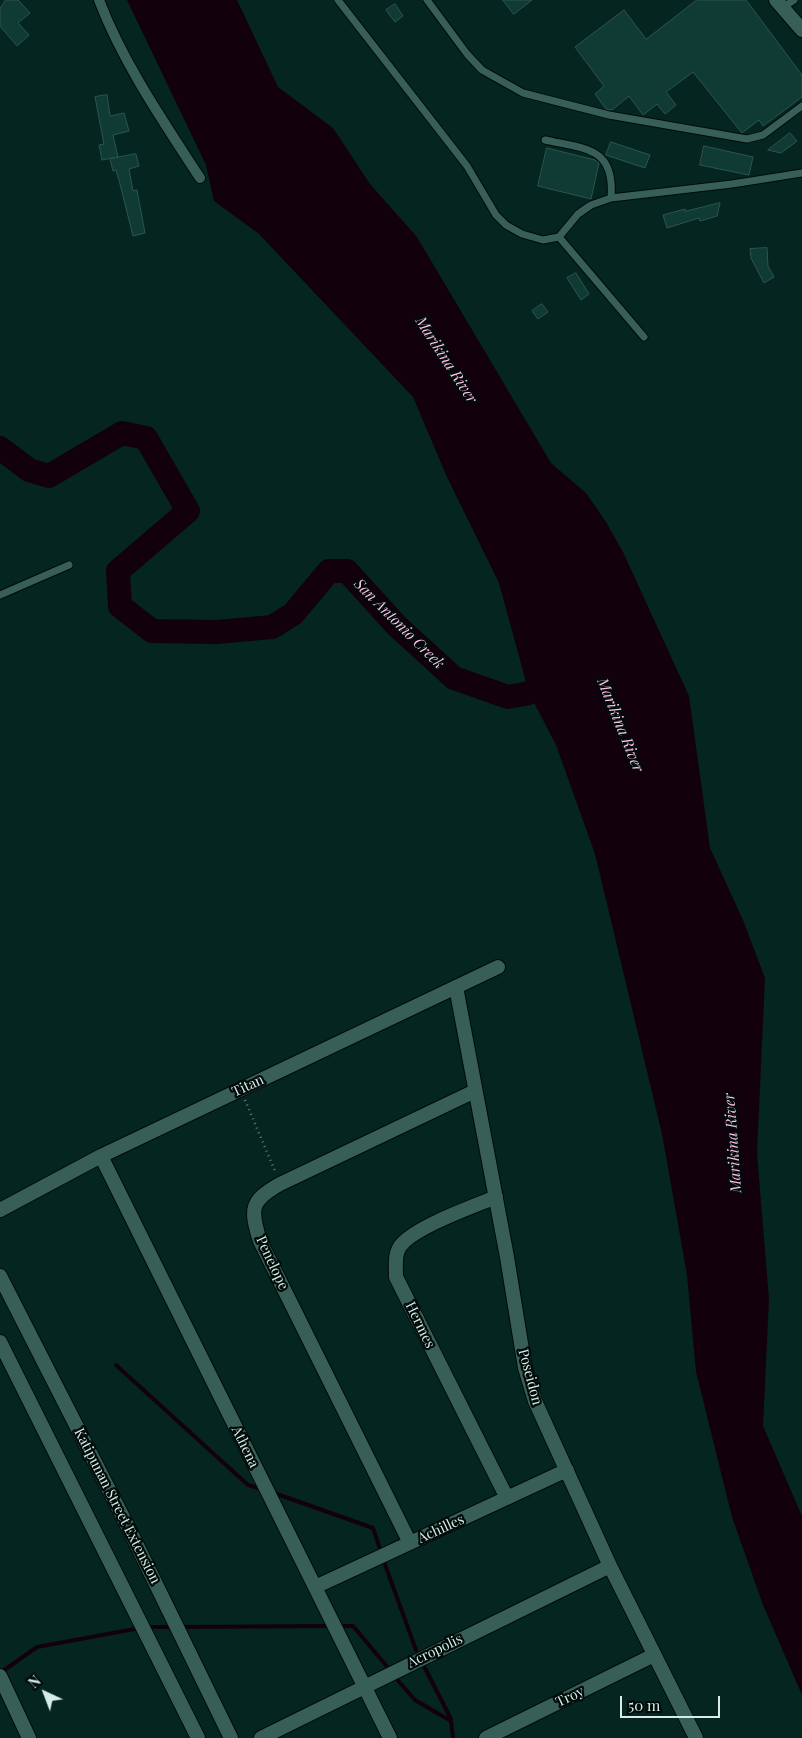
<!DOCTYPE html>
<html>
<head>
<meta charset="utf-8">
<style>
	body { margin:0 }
	#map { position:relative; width:802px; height:1738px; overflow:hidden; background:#052520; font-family:"Playfair Display",serif }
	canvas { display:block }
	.north { position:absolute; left:20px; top:1668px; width:50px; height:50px; -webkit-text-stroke:4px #000c09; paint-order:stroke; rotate:317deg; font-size:14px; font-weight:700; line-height:20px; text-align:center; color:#d7ece7 }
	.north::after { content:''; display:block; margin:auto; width:18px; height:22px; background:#d7ece7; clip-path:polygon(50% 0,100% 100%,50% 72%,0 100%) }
	.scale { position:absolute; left:620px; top:1696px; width:100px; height:22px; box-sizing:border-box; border:2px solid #d7ece7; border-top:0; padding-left:6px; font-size:15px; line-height:18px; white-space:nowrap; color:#d7ece7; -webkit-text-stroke:4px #000c09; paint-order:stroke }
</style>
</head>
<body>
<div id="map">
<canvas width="802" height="1738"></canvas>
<div class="north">N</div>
<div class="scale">50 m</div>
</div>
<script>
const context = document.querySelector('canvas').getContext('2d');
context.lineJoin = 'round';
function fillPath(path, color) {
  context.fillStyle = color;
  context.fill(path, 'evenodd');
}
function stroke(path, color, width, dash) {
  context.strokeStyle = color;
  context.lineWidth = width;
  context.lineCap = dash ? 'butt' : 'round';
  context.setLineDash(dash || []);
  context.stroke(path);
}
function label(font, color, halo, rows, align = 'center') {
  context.font = font + ' "Playfair Display",serif';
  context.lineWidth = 4.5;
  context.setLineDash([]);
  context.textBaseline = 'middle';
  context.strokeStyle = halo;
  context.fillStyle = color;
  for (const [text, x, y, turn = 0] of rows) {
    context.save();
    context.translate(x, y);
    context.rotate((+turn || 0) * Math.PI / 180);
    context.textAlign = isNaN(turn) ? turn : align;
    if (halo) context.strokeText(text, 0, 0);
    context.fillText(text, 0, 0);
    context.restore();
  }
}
fillPath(new Path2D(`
	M127,0h110l41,87 55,41 37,56 47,53 134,226 35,30 20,29 17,30 66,144 21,152 33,72 22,58 -8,175 12,146 -6,127 39,90v179l-39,-90 -31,-88 -36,-145 -9,-97 -25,-141 -67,-280 -39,-109 -27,-52 -30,-110 -52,-106 -34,-80 -154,-163 -45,-33 -8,-36z`), '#13000d');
stroke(new Path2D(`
	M116,1365l132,120 14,4
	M274,1493l99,35 8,24
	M383,1559l33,91
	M337,1626h16l37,44
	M147,1627h26
	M180,1627l150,-1
	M425,1668l26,51
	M0,1673l37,-26 103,-19
	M394,1676l21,24 36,21 2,17`), '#13000d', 4);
stroke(new Path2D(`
	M0,448l29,22 20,6 73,-43 24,5 42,73 -70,60 2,35 32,25 65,1 55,-5 21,-13 36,-43h18l50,55 57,52 54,19 21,-4 25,-20`), '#13000d', 24);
const building = new Path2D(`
	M6,0h12l12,13 -12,10 11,12 -12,11 -17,-20v-17z
	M503,0h29l-18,14z
	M697,0h49l56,75v22l-39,29 -4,-6 -17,13 -49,-61 -27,20 10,13 -11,9 -8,-10 -14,11 -14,-19 -17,14 -6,-1 -11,-15 9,-8 -29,-39 49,-37 22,29z
	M395,4l8,12 -8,6 -9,-12z
	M107,95l3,21 14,-3 5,18 -16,4 5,22 -16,3 -3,-15 5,-1 -9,-47z
	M790,133l7,8 -16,12 -13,-3z
	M611,142l39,13 -5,13 -39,-13z
	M704,146l49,11 -4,18 -49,-10z
	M547,148l48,12 4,3 -8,36 -53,-13z
	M136,154l3,12 -10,3 4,22 4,-1 8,43 -12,3 -14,-56 -3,-10 -3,1 -3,-12z
	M720,203l-3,13 -17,5 -1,-3 -32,10 -4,-13 22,-6v2z
	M767,248l1,18 6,11 -10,6 -13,-25 -1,-9z
	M576,273l13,21 -8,6 -14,-22z
	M542,304l6,8 -10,7 -6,-8z`);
fillPath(building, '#0f3b34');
stroke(building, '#2d554d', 1);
const service = new Path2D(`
	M338,0l129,166 29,49 10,10 16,9 21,6 16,-3 19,-23 13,-9 20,-7 121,-14 70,-11
	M427,0l40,54 15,16 41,23 86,22 138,24 16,-4 39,-29
	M782,8l12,-8
	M545,140c41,9 70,7 66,58
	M559,237l85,100
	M0,595l69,-30`);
const pedestrian = new Path2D(`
	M99,0c24,63 64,121 101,178`);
const minor = new Path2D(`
	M456,987l51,270 18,111 10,33 75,165 86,172
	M101,1156l289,582
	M496,1197c-24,10 -78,29 -94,47 -8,8 -6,22 -6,33l111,221
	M0,1210l101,-54 397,-189
	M410,1543l-150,-302c-10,-32 -10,-40 20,-57l195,-93
	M315,1587l252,-117
	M0,1676l29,62
	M261,1738l349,-172
	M486,1738l168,-83`);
const tertiary = new Path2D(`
	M776,0l26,30
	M0,1276l131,257 100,205
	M0,1342l198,396`);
stroke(service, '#000c09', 9);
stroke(pedestrian, '#000c09', 12);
stroke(minor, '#000c09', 16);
stroke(tertiary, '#000c09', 16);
stroke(new Path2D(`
	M245,1100l30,71`), '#607b76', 2.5, [1, 4]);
stroke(service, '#375f57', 7);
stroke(pedestrian, '#375f57', 10);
stroke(minor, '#375f57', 14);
stroke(tertiary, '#375f57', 14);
label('14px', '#d7ece7', '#000c09', [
	["Titan",248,1086,-25],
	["Penelope",272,1263,65],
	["Hermes",420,1325,64],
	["Poseidon",530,1377,75],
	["Athena",245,1447,64],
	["Katipunan Street Extension",117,1506,63],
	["Achilles",441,1529,-25],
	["Acropolis",435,1651,-26],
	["Troy",570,1697,-26]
]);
label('italic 15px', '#ffbfea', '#000c09', [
	["Marikina River",446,360,57],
	["San Antonio Creek",399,624,45],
	["Marikina River",620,725,68],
	["Marikina River",733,1143,-94]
]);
</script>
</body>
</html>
